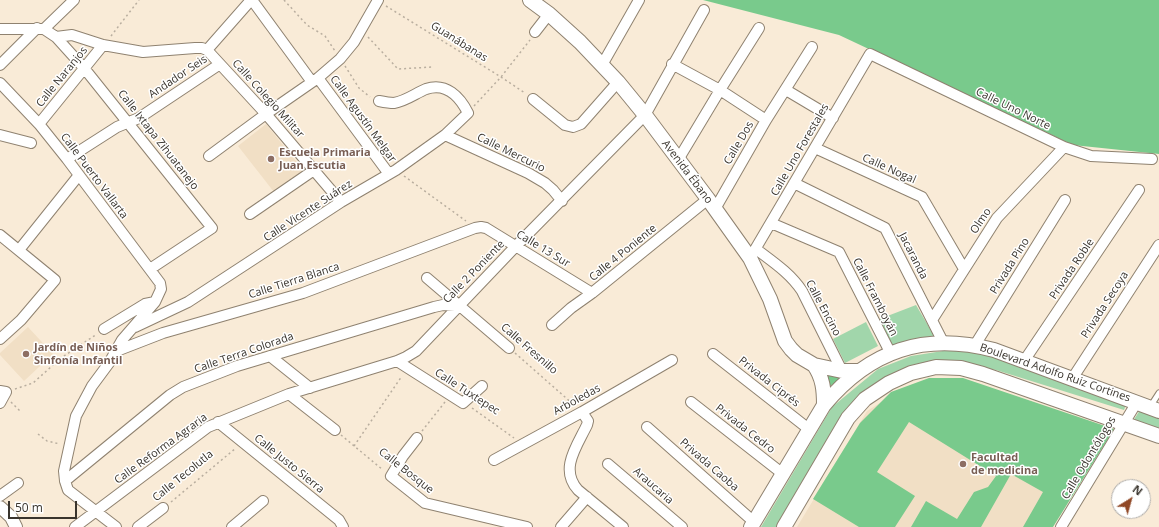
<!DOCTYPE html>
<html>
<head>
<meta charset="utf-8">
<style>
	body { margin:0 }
	#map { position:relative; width:1159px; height:527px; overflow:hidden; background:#f9ebd7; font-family:"Open Sans",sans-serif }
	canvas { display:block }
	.north { position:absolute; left:1111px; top:479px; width:40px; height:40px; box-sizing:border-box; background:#fff; border:1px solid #b0aeab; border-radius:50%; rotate:37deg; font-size:11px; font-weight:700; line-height:16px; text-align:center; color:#39342d }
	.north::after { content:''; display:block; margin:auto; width:14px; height:18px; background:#904826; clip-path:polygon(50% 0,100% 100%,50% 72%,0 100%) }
	.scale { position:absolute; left:8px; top:501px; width:69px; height:18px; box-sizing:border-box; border:2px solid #39342d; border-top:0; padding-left:5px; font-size:12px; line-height:14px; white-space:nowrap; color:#39342d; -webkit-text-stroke:3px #fff; paint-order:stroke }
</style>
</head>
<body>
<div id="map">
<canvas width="1159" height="527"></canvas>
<div class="north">N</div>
<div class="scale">50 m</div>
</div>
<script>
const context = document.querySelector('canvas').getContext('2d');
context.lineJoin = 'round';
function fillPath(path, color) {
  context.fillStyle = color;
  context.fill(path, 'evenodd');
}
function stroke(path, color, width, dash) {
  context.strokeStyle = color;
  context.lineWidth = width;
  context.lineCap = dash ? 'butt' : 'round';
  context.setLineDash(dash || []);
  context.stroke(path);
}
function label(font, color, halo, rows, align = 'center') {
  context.font = font + ' "Open Sans",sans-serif';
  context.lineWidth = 3;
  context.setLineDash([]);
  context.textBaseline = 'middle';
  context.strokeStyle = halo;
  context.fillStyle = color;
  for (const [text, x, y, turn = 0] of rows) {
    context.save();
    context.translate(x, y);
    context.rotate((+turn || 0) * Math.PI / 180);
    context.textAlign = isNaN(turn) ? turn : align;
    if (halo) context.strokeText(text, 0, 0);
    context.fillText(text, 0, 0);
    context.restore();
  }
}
fillPath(new Path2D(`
	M266,124l38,47 -30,21 -36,-46z
	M28,327l25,27 -29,27 -24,-26v-2z
	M969,381l145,48 -66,98h-251l70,-116 35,-22z`), '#f1dfc5');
fillPath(new Path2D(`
	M916,305l20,34 -46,10 -13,-29z
	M866,322l12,24 -33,17 -12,-24z
	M949,350l36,2 142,50 -3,8 -128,-40 -50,-8 -39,7 -62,47 -65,111h-19l71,-120 46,-38 33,-13z
	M1140,410l19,6v15l-26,-10z`), '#a1d6ab');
fillPath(new Path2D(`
	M703,0h456v154l-86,-9 -234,-110z
	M822,370l29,4 -23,13z
	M929,378h34l151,51 -61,98h-30l20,-35 -32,-18 -30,53h-70l15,-26 31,18 17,-27 14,-5 8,-11 -87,-54 -32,50 38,24 -20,31h-36l-46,-28 47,-76 31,-31z`), '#79ca8c');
const service = new Path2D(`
	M1150,407l9,-14`);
const minor = new Path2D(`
	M252,0l60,82
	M0,29h44l12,8 28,31 128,160 -62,41
	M44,29l30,-29
	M535,32l14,-18
	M56,37l16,-2 31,10 40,7 52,-4h7l5,2 59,64 75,88
	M207,50l44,-50
	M672,64l48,26 46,30
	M0,65l37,-37
	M602,65l37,-65
	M318,78l71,96
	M0,83l39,41 28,35 93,124 1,6 -6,13 -33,38 -13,23 -17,23 -16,30 -12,55 1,10 3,9 48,37
	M786,90l47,28
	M533,99l32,26 8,2 8,-3 37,-42
	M39,124l64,-79
	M0,135l31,8
	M445,135l83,38 17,10 8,7 9,11
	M815,148l107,49 42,72
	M209,156l57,-42 52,-36 22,-19 14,-17 24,-42
	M67,159l50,-32 22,-9 81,-54
	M678,160l42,-70 39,-62
	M794,183l91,45 58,114
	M715,209l51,-89 46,-73
	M250,214l64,-44
	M771,223l68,29 52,102
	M0,235l55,45 -34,40 -21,19
	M756,249c17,13 34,24 46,42l40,80
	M19,250l60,-75
	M750,258l120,-204 194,93 27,9 61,3
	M427,278l82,70
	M932,320l65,-102 67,-71
	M552,325l19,-17 21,-15 116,-94
	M135,327l53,-25 153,-100 55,-32 49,-35 23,-22c-8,-16 -22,-31 -42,-24 -10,4 -20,12 -32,14 -5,0 -10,-1 -15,-2
	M104,329l41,-25 10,-2
	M975,345l90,-145
	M114,352l49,-19 140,-40 172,-65 6,-1 5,1 106,65
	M713,354l97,76
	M270,356l40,32
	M397,361l66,42 19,-17
	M1024,361l115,-171
	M1072,379l87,-134
	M0,391l6,1 -6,11
	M289,394l46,36
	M691,402l92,72
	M582,412l6,9 -1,4c-10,21 -28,44 -9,65l45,37
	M218,422l121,98 4,7
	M647,427l107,95
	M417,438l-14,18 -12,20 34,27 102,24
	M494,460l88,-48 90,-52
	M608,464l74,63
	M65,481l105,-86 13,-8 54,-21 197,-59 9,-2 16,1
	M0,496l18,-13
	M75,527l133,-100 81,-33 108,-33 9,-4 10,-6 99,-104 130,-132 59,-105
	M138,527l25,-19
	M232,527l31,-26
	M561,527l26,-30
	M1061,527l76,-125`);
const tertiary = new Path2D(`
	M0,507l11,10 5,10`);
const secondary = new Path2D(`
	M530,0l19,14 31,28 38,40 27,33 63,84 42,59 20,41 15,42 6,8 6,6 17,10 28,6h17
	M814,365c9,13 10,25 10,40
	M751,527l73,-122c46,-55 100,-73 170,-55l165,61
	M784,527l64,-109 17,-19 24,-16 22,-10 25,-6 25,1 22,6 176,62`);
stroke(service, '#8f8270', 7);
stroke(minor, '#8f8270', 12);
stroke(tertiary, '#8f8270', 14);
stroke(secondary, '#8f8270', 16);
stroke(new Path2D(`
	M284,0l23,25 18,11 10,15
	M386,6l115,71 24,16
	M111,36l28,-36
	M368,37l30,32 34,-2
	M345,66l14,22 11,9
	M474,106l27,-29 29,-37
	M404,176l62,45
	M515,353l59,52
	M15,389l18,-6 28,-25 36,-24
	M11,402l10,10
	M472,408l42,30
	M422,431l23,-29
	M38,434l9,7 13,3
	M341,435l42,35
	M354,446l48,-70
	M171,502l65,-54`), '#b9ae9f', 1.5, [2, 3]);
stroke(service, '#fff', 5);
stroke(minor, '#fff', 10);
stroke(tertiary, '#fff', 12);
stroke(secondary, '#fff', 14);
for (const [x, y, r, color] of [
	[271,159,4,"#8d6e63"],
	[26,354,4,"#8d6e63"],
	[963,464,4,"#8d6e63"]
]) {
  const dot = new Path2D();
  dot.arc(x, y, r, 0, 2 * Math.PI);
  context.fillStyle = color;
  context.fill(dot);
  stroke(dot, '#fff', 1.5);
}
label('11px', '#39342d', '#fff', [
	["Guanábanas",459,42,32],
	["Calle Naranjos",62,77,-51],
	["Andador Seis",178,77,-34],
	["Calle Colegio Militar",268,99,48],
	["Calle Uno Norte",1013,109,26],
	["Calle Agustín Melgar",363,119,54],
	["Calle Ixtapa Zihuatanejo",158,140,52],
	["Calle Dos",739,143,-60],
	["Calle Uno Forestales",800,150,-60],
	["Calle Mercurio",511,153,26],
	["Calle Nogal",889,169,24],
	["Avenida Ébano",687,172,53],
	["Calle Puerto Vallarta",94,176,53],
	["Calle Vicente Suárez",308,211,-33],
	["Olmo",981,221,-56],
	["Calle 13 Sur",543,249,31],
	["Calle 4 Poniente",623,253,-39],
	["Jacaranda",913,256,63],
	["Privada Pino",1010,266,-58],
	["Privada Roble",1072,269,-56],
	["Calle 2 Poniente",474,272,-46],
	["Calle Tierra Blanca",294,281,-18],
	["Calle Framboyán",875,297,63],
	["Privada Secoya",1105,305,-57],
	["Calle Encino",823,308,62],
	["Calle Fresnillo",529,349,41],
	["Calle Terra Colorada",244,353,-19],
	["Boulevard Adolfo Ruiz Cortines",1055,373,19],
	["Privada Ciprés",769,382,38],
	["Calle Tuxtepec",467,392,33],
	["Arboledas",577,400,-29],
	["Privada Cedro",745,429,38],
	["Calle Reforma Agraria",161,449,-36],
	["Calle Odontólogos",1089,458,-59],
	["Calle Justo Sierra",289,464,39],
	["Privada Caoba",709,465,41],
	["Calle Bosque",406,471,38],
	["Calle Tecolutla",183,476,-39],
	["Araucaria",653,486,41]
]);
label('bold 11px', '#785e54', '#fff', [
	["Escuela Primaria",279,153],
	["Juan Escutia",279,166],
	["Jardín de Niños",34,348],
	["Sinfonía Infantil",34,361],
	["Facultad",971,458],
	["de medicina",971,471]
], 'left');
</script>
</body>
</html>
